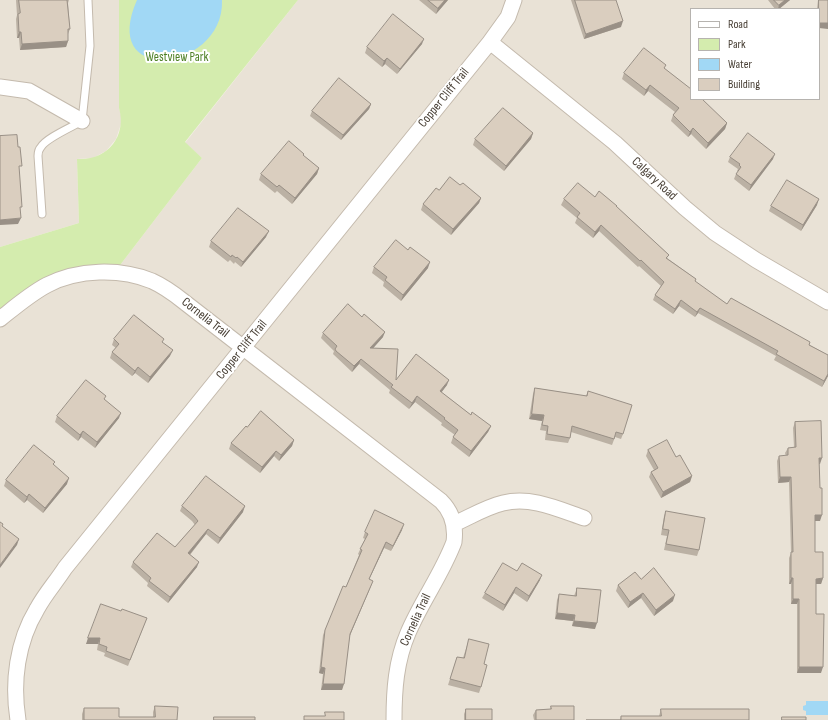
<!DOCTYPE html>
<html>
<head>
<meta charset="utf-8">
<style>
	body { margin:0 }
	#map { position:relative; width:828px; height:720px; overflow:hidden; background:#f5f0e8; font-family:"Sofia Sans Condensed",sans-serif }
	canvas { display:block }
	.legend { position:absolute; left:690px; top:8px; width:130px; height:92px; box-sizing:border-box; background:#fff; border:1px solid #b6b3af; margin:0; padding:5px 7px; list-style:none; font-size:12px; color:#494036 }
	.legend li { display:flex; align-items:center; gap:8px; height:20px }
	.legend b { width:20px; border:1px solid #b6b3af }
</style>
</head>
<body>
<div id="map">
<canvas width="828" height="720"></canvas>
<ul class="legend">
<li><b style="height:5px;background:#fff"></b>Road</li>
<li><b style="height:11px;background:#d4ecae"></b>Park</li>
<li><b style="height:11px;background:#a1d8f5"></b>Water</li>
<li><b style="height:11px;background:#dacebf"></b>Building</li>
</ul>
</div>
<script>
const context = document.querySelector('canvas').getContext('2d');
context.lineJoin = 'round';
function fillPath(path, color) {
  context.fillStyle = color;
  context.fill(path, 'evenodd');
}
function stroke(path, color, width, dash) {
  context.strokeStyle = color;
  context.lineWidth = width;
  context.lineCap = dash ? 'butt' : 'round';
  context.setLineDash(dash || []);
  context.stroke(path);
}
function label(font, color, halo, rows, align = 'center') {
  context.font = font + ' "Sofia Sans Condensed",sans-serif';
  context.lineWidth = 4;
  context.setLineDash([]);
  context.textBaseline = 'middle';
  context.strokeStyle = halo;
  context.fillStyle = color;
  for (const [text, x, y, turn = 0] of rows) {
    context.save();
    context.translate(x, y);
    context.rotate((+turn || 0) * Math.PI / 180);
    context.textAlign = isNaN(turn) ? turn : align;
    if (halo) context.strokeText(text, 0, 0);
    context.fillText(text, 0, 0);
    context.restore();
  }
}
fillPath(new Path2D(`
	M0,0h119v108l2,7v9l-5,15 -10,12 -13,7 -16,1 2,64 -79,24z
	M298,0h530v720h-828v-401l47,-34 67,-12 88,-115 -17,-15zM691,9h128v90h-128z`), '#e9e2d6');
fillPath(new Path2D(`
	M119,0h179l-113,142 17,16 -88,115 -46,3 -68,43v-72l79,-24 -2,-64c30,2 50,-22 42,-51z`), '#d4ecae');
fillPath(new Path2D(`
	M137,0h85c3,71 -124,88 -85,0z
	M806,701h22v14h-22v-4l-3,-1v-4l3,-1z`), '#a1d8f5');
const lane = new Path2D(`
	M42,214l-4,-58c0,-3 1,-7 3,-9 5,-9 31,-20 41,-26l8,-75 -2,-46`);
const street = new Path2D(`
	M490,42l125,101 70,65 30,25 41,27 72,42
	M0,87l29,4 53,30
	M0,319c15,-12 30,-25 47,-34 31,-16 73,-17 105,-4 11,5 21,12 31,20l258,200c11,11 15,25 13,41 -12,32 -33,60 -46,91 -12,28 -14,57 -14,87
	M454,524c16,-7 32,-17 49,-21 28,-7 55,6 81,15
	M18,720c-6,-38 -1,-78 19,-111 8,-15 19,-27 28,-41l425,-526 18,-25 6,-17`);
stroke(lane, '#c4baad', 9);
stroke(street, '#c4baad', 17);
stroke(lane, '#fff', 7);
stroke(street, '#fff', 15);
fillPath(new Path2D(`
	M16,0h53l-1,3 2,26 -2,5v7l-2,6 -46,3 -1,-12h-2l-1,-19 1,-4z
	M419,0h29l-12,14z
	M571,0h45l5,27 -37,12z
	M768,0h22l-11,9h-4z
	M818,0h10l-9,9h-2z
	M422,44l-25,30 -12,-10 -3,3 -17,-14 2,-6z
	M664,68l63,55 -2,6 -19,20 -15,-15 -3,3 -17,-16 2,-6 2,-3 -27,-21 -4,5 -22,-17 2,-6z
	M371,104l-2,5 -28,31 -31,-24 2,-5z
	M533,133l-2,6 -27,32 -31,-26 2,-6z
	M304,154v2l15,12 -2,6 -25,30 -15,-13 -2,2 -16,-13 2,-6z
	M730,157l43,2 -24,32 -15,-12 2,-5 2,-3h-1l1,-2 -10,-7z
	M460,185l21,13 -2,5 -28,32 -30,-25 2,-6 16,-14z
	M595,197l22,10 52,48 -2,3 29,21 -1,3 32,22 83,41 18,10v21l-6,11 -48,-27 2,-4 -78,-43 -3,4 -16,-11 -6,8 -20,-14 2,-5 6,-9 -22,-20 -1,1 -39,-36 -6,7 -18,-15 2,-5 -16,-13 3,-6z
	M817,205l-16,26 -32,-20 2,-5z
	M266,237l-25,30 -6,-5 -1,2 -4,-4 -2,2 -19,-15 2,-6z
	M408,250l20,18 -27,33 -18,-15 1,-4 -12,-9 2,-6z
	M323,333l60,4 -10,11 23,32 51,5 -6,7 30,23 20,11 -3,6 -19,25 -18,-14 2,-6 2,-2 -14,-10 1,-2 -27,-21 -6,7 -20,-16 1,-3 -31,-26 -7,8 -19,-18 1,-3 -13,-13z
	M114,339l48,3 8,14 -22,27 -13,-10 -3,3 -22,-18 2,-6 4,-4 -4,-3z
	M535,388l51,8 2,-5 35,43 -2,5 -6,-2 -3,8 -41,-13 -1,6 -2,5 -23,-3 1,-9 -6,-1 2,-9 -13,-2 4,-25z
	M105,400l14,18 -24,30 -14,-11 -3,4 -23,-19 2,-6z
	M795,422l25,42h-1l1,57h-5v31l8,26 -2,6h-5v30l5,59h-24v-69h-6v-20h-2v-26l2,-5 -2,-71 -11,1 -1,-22 2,-5h7l-1,-3 3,-5 6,-1 -1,-19z
	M247,427l47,13 -2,6 -13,15 -5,-5 -14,17 -31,-24 2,-6z
	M648,450l28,7 16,19 -2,6 -29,16 -12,-21 2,-5 3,-2 -8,-14z
	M55,462l-2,3 14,19 -24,29 -16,-13 -3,3 -20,-17 2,-6z
	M182,506l61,6 -25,32 -12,-10 -16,21 7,12 -29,36 -21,-17 1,-3 -17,-16 2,-5 42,-15 20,-22 -3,-4 -12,-10z
	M666,511l33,39 -2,6 -33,-6 3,-14 -6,-1 3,-19z
	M402,530l-11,21 -7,-3 -15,31 2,7 -21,49 -8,55h-21l2,-16 -4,-1 4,-38 2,-5 21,-43 13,-32 -1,-1 7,-15 -2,-1 2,-6z
	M517,571l23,9 -13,22 -13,-9 -11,18 -21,-13 3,-5z
	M641,579l32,22 -19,15 -13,-18 -13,10 -12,-17 2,-6z
	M577,588l18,41 -23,-3 1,-5 -18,-2 2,-19 2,-6 15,2z
	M121,611l26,7 -19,48 -24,-10 1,-3 -8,-3 1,-6h-12z
	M469,639l15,25 -3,23 -2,6 -31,-8 9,-28 6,1z
	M155,706l22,14h-95v-6l2,-6 35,9h34v-5z
	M551,706l23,14h-40l-1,-5 3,-5 14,-1z
	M466,709l26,11h-28v-6z
	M661,709l88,11h-129l1,-4h38z`), '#bbb1a4');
fillPath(new Path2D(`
	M445,0h3l-12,14 2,-6z
	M785,0h5l-11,9h-1l1,-4z
	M623,21l-2,6 -37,12 2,-5z
	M819,23h9v6l-9,-1z
	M19,32h2l-2,6h-2z
	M424,39l-2,5 -25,30 3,-5z
	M68,41l-2,6 -46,3 2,-6z
	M387,58l-2,6 -3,3 2,-6z
	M650,85l-2,6 -4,5 2,-6z
	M371,104l-2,5 -28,31 2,-5z
	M727,123l-2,6 -19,20 2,-6z
	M693,128l-2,6 -3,3 2,-5z
	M533,133l-2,6 -27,32 2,-5z
	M775,154l-2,5 -24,32 2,-6z
	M319,168l-2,6 -25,30 3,-6z
	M481,198l-2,5 -28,32 2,-6z
	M819,199l-2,6 -16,26 2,-6z
	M21,218l-3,6 -18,1v-5z
	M601,225l-2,6 -6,7 2,-6z
	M269,231l-3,6 -25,30 2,-5z
	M430,262l-2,6 -27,33 2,-6z
	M681,300l-2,6 -6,8 2,-5z
	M700,308l-2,5 -3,4 2,-5z
	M385,332l-2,5 -15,17 2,-6z
	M173,350l-3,6 -22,27 2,-6z
	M361,359l-2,5 -7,8 2,-6z
	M138,367l-3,6 -3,3 3,-5z
	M828,374v2l-6,11 2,-6z
	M449,380l-2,5 -9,12 2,-6z
	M417,396l-2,6 -6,7 3,-6z
	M121,413l-2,5 -24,30 2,-6z
	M532,414l12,1 -2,6 -13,-2z
	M491,426l-3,6 -19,25 2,-6z
	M83,431l-2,6 -3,4 2,-6z
	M294,440l-2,6 -13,15 2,-6z
	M276,451l-2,5 -14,17 2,-6z
	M819,458h3l-2,6h-3z
	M692,476l-2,6 -29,16 2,-6z
	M780,477h11l-2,5 -11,1z
	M69,478l-2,6 -24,29 2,-5z
	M29,494l-2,6 -3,3 3,-6z
	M245,506l-2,6 -25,32 2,-6z
	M815,515h7l-2,6h-7z
	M404,524l-2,6 -11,21 2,-5z
	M208,529l-2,5 -20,25 2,-6z
	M19,539l-2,6 -17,23v-3z
	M386,542l-2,6 -17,36 2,-5z
	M199,562l-2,5 -29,36 2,-6z
	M542,575l-2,5 -13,22 2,-6z
	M791,578h2l-2,6h-2z
	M823,578l-2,6h-7l2,-5z
	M373,581l-2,5 -23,54 2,-6z
	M516,587l-2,6 -11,18 2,-6z
	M643,593l-2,5 -13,10 2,-6z
	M675,595l-2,6 -19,15 2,-6z
	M793,599h6l-2,5h-6z
	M557,613l18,2 -2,6 -18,-2z
	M574,621l23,2 -2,6 -23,-3z
	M88,638h12l-2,6h-12z
	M321,667l4,1 -2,6 -4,-1z
	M799,667h24l-2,6h-24z
	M323,684h21l-2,6h-21z`), '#999086');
const building = new Path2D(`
	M19,0h48l3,29h-2v12l-46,3 -1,-12h-2l-1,-18 2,-1z
	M428,0h17l-7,8z
	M575,0h41l7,21 -37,13z
	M774,0h11l-6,5z
	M819,0h9v23h-9z
	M393,14l31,25 -24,30 -13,-11 -3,3 -17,-14z
	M644,48l22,17 -2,3 27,21v10h11l25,24 -19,20 -15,-15 -3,4 -17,-17 6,-7 -29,-23 -4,5 -22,-17z
	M339,78l32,26 -28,31 -31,-24z
	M503,108l30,25 -27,33 -31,-27z
	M748,133l27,21 -24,31 -15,-11 5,-7 -2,-2 1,-1 -10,-7z
	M17,135l1,12h2l2,19h-3l3,41h-2l1,11 -21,2v-84z
	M289,141l15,13 -1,1 16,13 -24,30 -16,-13 -2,2 -16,-13z
	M450,177l10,8 3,-2 18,15 -28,31 -30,-25 13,-16 3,2z
	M787,180l32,19 -16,26 -32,-19z
	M578,183l17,14 4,-6 18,15h-1l53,49 -3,3 30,21 -1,2 32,23 4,-6 79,44 -1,3 19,10v19l-4,7 -48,-27 2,-3 -78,-43 -3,4 -16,-12 -6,9 -20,-14 9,-13 -23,-22 -1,1 -39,-36 -6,7 -18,-15 3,-4 -16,-14z
	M238,208l31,23 -26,31 -6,-5 -1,1 -4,-3 -1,2 -20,-16z
	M396,240l12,10 2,-3 20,15 -27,33 -18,-15 2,-3 -13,-10z
	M348,304l14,13 2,-3 21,18 -15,16 28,1 -2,31 20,-26 33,26 -9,11 31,24 1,-3 19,14 -20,25 -18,-14 5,-7 -14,-11 1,-1 -28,-22 -5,7 -21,-16 2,-2 -32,-26 -7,7 -18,-15 -1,-2 2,-3 -14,-13z
	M134,315l30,24 -2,3 11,8 -23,27 -12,-10 -3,4 -23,-19 7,-8 -5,-5z
	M86,380l20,16 -2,3 17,14 -24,29 -14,-11 -3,4 -23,-19z
	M535,388l52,8 1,-5 44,14 -9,29 -7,-2 -2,7 -42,-13 -2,12 -23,-4 1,-8 -6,-1 2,-10 -12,-1z
	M261,411l33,29 -13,15 -5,-4 -14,16 -31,-24 15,-17 1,1z
	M821,421l1,37h-3l1,30h2v27h-7v37h8v26l-7,1v35h8l-1,53h-24v-68h-6v-21h-2v-26h2l-2,-75h-11l-1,-21 9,-1v-7l8,-1 -1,-25z
	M667,440l9,17 4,-2 12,21 -29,16 -12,-20 7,-4 -10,-18z
	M34,445l21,17 -2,2 16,14 -24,30 -16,-14 -2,3 -21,-17z
	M206,476l39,30 -25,32 -12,-9 -20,24 11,9 -29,35 -21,-16 2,-3 -18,-16 24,-29 18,14 23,-26 -4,-5 -12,-10z
	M375,510l29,14 -11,22 -7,-4 -17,37 4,2 -23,53 -6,50h-21l2,-16 -4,-1 4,-37 18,-44 3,1 16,-37 -2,-1 8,-15 -3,-2z
	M666,511l39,7 -6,32 -33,-6 3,-14 -6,-1z
	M0,522l3,2 -1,2 17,13 -19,26z
	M503,563l14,8 5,-8 20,12 -13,21 -13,-9 -11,18 -20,-12z
	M654,568l21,27 -19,15 -13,-17 -13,9 -12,-17 17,-13 6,7z
	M577,588l24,2 -4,33 -23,-2 1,-6 -18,-2 2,-19 17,2z
	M101,604l20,7 1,-2 25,9 -17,42 -24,-9 1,-4 -8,-3 1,-6h-12z
	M469,639l20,5 -5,20 3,1 -6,22 -31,-8 7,-22 7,1z
	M155,706l23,1 -1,13h-93v-12h35v9h36z
	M551,706h23v14h-38v-10l15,-1z
	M466,709h26v11h-26z
	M661,709h88v11h-163h35v-4h40z
	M325,712h19v8h-40v-4h21z
	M214,717h41v3h-41z
	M782,717h24v3h-24z`);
fillPath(building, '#dacebf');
stroke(building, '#999086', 1);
label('13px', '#4d7f24', '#fff', [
	["Westview Park",177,58]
]);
label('13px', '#494036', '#fff', [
	["Copper Cliff Trail",444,98,-51],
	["Calgary Road",654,179,43],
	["Cornelia Trail",205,318,38],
	["Copper Cliff Trail",242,350,-51],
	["Cornelia Trail",416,620,-65]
]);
</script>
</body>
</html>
